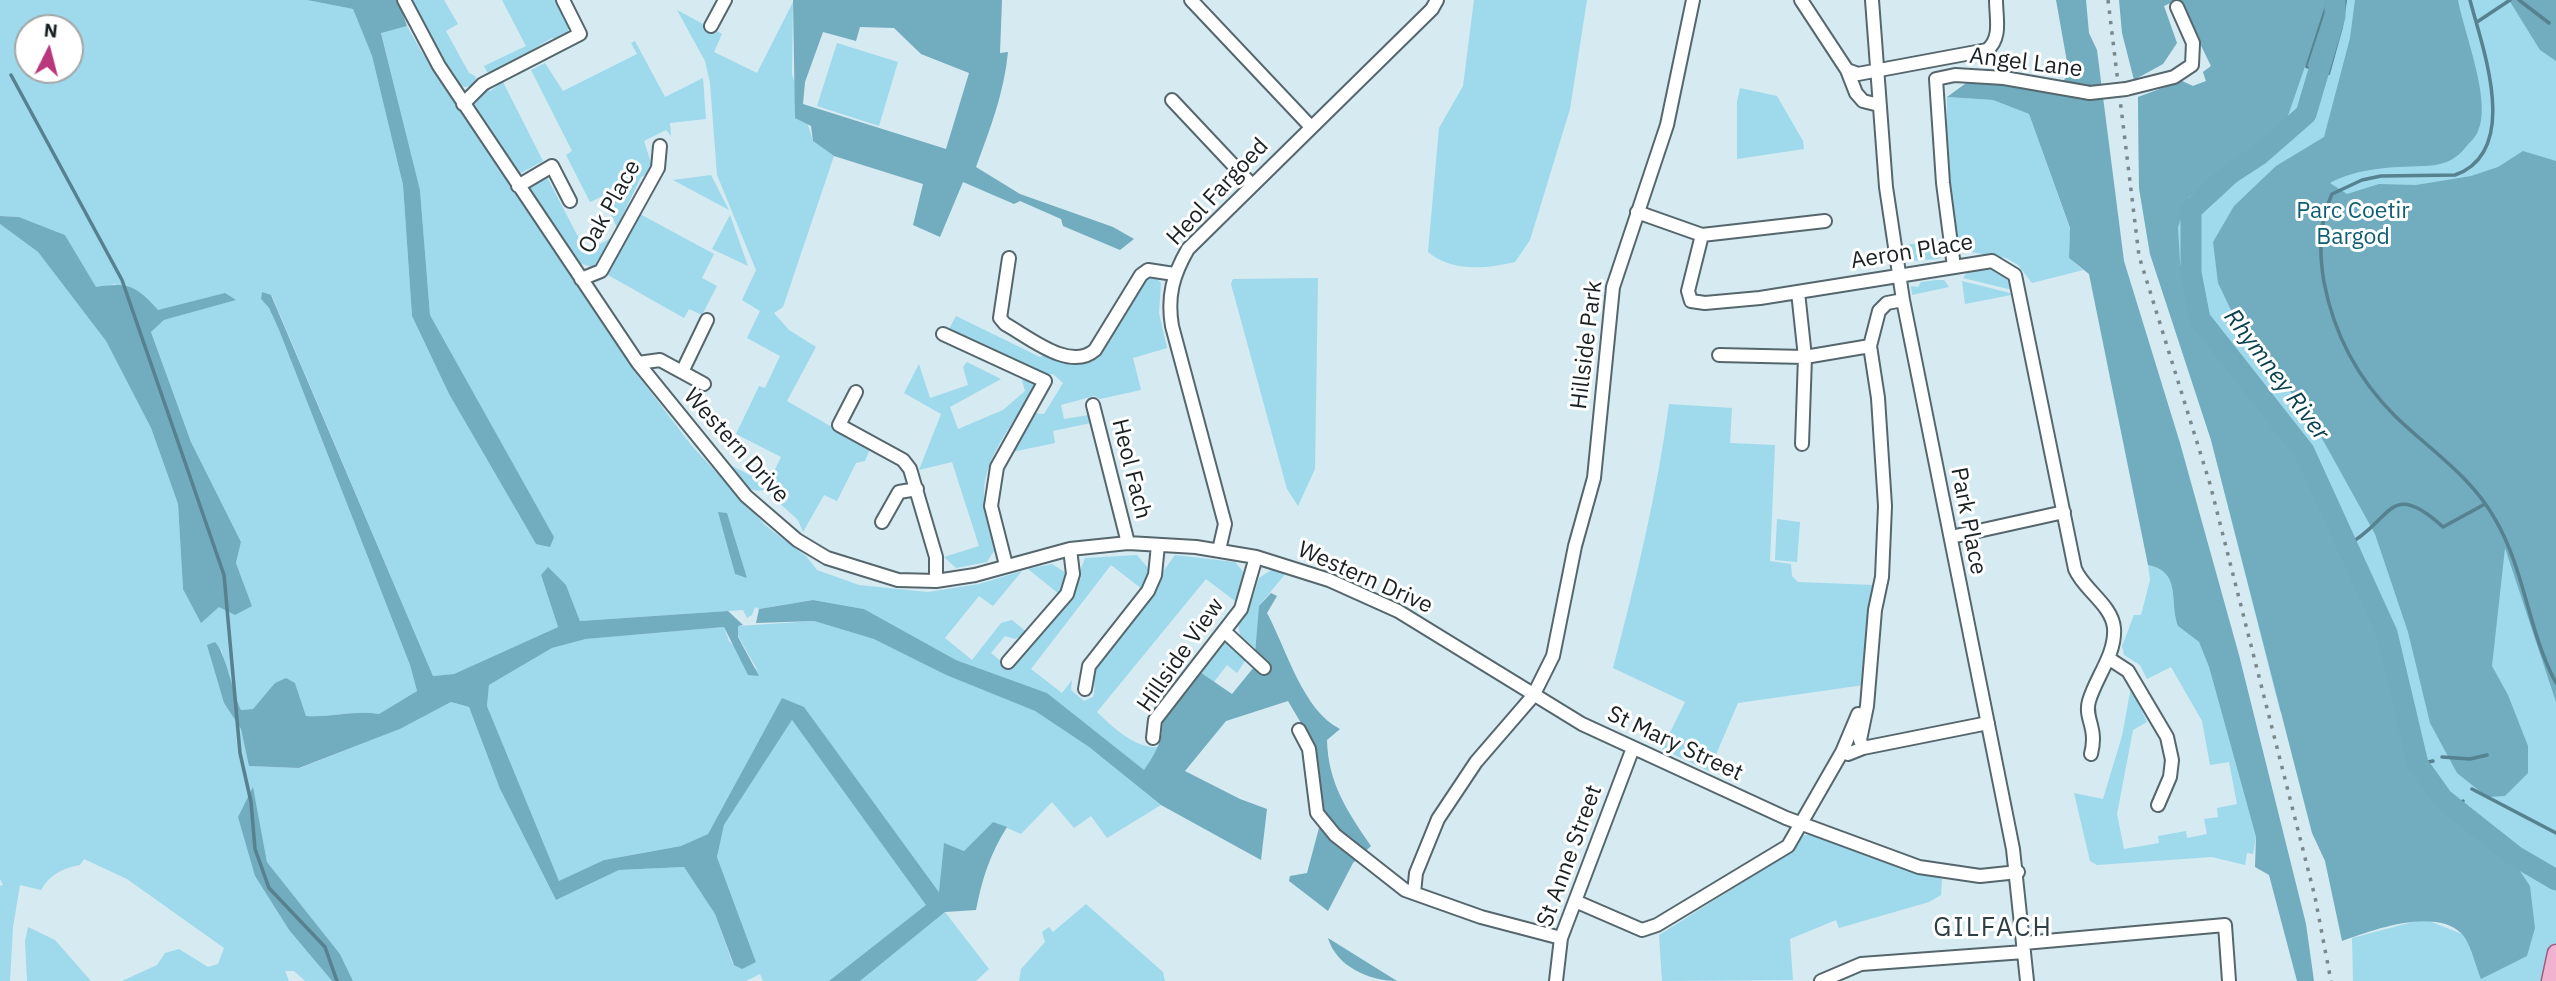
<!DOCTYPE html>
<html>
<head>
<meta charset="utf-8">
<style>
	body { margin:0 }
	#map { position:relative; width:2556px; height:981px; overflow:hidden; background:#d5eaf1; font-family:"IBM Plex Sans",sans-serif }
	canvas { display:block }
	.north { position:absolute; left:14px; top:14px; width:70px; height:70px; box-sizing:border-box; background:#fff; border:2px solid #a3a6a7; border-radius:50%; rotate:6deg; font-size:19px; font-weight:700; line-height:28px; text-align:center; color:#1a2124 }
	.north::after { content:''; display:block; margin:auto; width:24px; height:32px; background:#bb377d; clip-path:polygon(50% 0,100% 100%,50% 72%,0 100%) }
</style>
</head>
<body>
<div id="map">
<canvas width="2556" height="981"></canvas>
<div class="north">N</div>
</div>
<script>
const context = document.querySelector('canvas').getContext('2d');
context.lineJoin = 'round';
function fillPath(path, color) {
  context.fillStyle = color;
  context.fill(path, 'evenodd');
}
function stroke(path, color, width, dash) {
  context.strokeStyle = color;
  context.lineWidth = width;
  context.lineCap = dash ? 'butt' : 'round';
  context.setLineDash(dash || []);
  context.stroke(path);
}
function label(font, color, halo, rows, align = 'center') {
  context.font = font + ' "IBM Plex Sans",sans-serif';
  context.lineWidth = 6;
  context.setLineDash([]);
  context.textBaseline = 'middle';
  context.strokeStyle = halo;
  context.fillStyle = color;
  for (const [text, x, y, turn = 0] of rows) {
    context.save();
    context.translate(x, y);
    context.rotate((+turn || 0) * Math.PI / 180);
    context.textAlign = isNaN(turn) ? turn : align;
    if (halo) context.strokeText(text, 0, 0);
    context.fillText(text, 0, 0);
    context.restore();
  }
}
fillPath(new Path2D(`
	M0,0h307l46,9 19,47 31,129 9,131 37,78 87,150 17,-8 -123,-221 -10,-125 -39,-158 26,-6 14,25 209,314 62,81 74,80 40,30 11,14 42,15 69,7 51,-8 43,-13 -29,35 -14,-10 -34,42 27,22 29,-37 11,-3 16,13 -13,6 -10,-3 -14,17 18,15 62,-74 14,-36 52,-3 12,14 -1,10 -6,10 -31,-24 -80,104 31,24 10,-13 -1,10 13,11 9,-4c4,-12 -2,-20 2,-32l80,-110 60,7 11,13 -11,26 -29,-22 -109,133c17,16 38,37 62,35l-15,24 -97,-78 -91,-33 -92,-51 -51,-9 -54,9 -4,-2 -3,8 -5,3 -4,-8 -163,11 -14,-36 -25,-10 17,52 -104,47 -21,2 -161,-380 -10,-3 -1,6 8,9 10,22 131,335 7,26 -38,23c-25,-4 -48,4 -73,2l-11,-33 -20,1 -22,25 -12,1 -11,-25 -9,-37 3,55 17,26 9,37 50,2 100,-39 51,-27 18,5 31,82 56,111 63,-30 65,-3 31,47 18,50 9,4 14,-6 -39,-105 7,-32 68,-105 135,185 -98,76h-66l-3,-7 -14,7h-393l-13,-27 -73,-92 -14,-74 2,88 34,54 43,51h-27l-11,-10h-9l4,10h-167l35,-16 8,-12 14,-4 29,18 10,-3 6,-16 -97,-69 -43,-20 -4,6c-17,3 -31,10 -39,25l-21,-5 -7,42 -3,54h-10v-95l3,-1 -3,-6v-655l38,28 68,89 45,87 27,76 5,85 36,18 33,-1 -16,-43 5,-21 -50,-100 -40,-110 13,-12 71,-20 -77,10 -43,-26 -19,4 -31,-53 -46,-18 -19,-1zM28,28h42v42h-42zM719,512l28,65 -12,-3z
	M411,0h33l14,24 -12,7 23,42 6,3 2,5 -3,5 -10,1 -7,-5 -33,-51z
	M502,0h56l12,26 -5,11 -6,3 -7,-2c-18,9 -46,36 -65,34l-3,-6 42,-20z
	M1474,0h113l-17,109 -40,131 -15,22c-29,7 -63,10 -87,-10l11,-124 24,-42z
	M2179,0h377v981h-203l-1,-43 72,-19 38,15 -182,-223 -69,-271 -61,-186 -11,-66 -1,-91 44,-16 11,5 13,-5 -3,-9 8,-6z
	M793,2l-1,72 21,67 21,15 -51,151 -9,6 15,17 27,17 -29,54 83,48 -5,12 -9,2 -19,38 -13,-6 -21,37 -5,-12 -33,-30c-19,5 -29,-15 -41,-28l44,22 13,-27 -45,-23 23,-48 6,2 15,-32 -33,-18 13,-27 -18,-11 14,-30 -39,-95 -7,-92 -5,-22 -28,-51 45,24 -8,18 43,21z
	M635,41l30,56 38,-19 3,41 -36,4 1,13 -5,-6 -22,11 8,25 -2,7 -9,4 -24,50 -16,-30 -11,5 -24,-47 6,-4 -41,-81 14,-7 18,28 74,-37 -6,-11z
	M837,43l61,19 -19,64 -62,-20z
	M503,82l40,79 -22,12 -5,-2 -42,-68 2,-9 11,-7 3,4z
	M1740,88l37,8 26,45 1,8 -67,10v-57z
	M1947,97l46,3 36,14 41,115 -1,29 14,12 -51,13 -14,-18 -12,-7 -47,-8 -12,-68z
	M548,172v7l38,73 25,-14 -12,24 -7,5 -13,-4 -49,-72 -1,-5z
	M711,175l18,35 -56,-30z
	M640,214l74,40 -12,24 15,8 -15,29 -13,-6 -5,9 -76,-43 -1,-7z
	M730,215l18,51 -36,-17z
	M1946,239l1,13 -8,7 -32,2 -3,-16z
	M1992,268c12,5 18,9 20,22l-49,-12 5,-7z
	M1155,276l6,7 -2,30 8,35 -34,10 8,32 -41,9 -6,-3 -33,9 3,14 25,-4 2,8 -38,8 2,12 -48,10 26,-40 11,1 19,-31 -10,-9 -7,1 -97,-46 7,-13 84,41 10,-5 16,9 14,2 14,-8 49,-78z
	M1318,278l-3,191 -17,37 -11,-17 -56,-205 2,-5z
	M1936,280h8l5,7 -37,8 -1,-9 7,1 3,-5z
	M1962,281l48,12 1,2 -46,9z
	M967,362l34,17 -51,28 8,22 45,-19 22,-19 -5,-18 16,8v5c-18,32 -52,69 -52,107 -1,19 6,39 10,58l-7,11 -31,6 -12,-11 35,-11 -27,-84 -33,8 22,-56 -37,-21 15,-29 11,34 38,-13 -5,-18z
	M1669,404l63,4 -2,35 45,2 -5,116 21,3 1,12 6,6 76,3 -10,100 -126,18 -29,68 -47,-22 23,-47 -72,-34c23,-88 44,-174 56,-264z
	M1777,519l23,3 -3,40 -22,-2z
	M1052,564l14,9 -7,21 -31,-25z
	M2148,565c34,7 21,36 30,61l21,16 10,25 47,170 -3,17 -6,-1 -2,12 -33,-8 -115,8 -7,-4 -16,-68 29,6 19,-63 9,-49 16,35 -14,8 -16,84 7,35 35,-6 -1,-7 28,-5 1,7 20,-4 -3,-15 14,-2 -1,-9 20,-4 -8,-42 -19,3 -8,-44 -31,-54 -24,12 -7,-14 -16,-10 -2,-9 12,-31h7l9,-35z
	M1273,569l13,4 -27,33 -1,45 -18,-16 -3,-16 16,-22 6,-19z
	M814,621l61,18 71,36 89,36 54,36 72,58 -54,33 -16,-22 -17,12 -22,-26 -31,32 -28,-12 -29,29 -20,-7 -4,49 -136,-185 -22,-10 -74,136 -27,12 -77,14 -45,22 -72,-176 2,-21 63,-37 34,-9 138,-12 5,14 29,30 -20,-35v-10z
	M1227,642l20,16 -10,15 -10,-8 -13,17 -17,-12 20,-25z
	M1816,832l126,47 -1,16 -12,7 -90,26 -3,-8 -46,19 3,41 -131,1 -3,-46 132,-83 12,-16z
	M1086,904l77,68 2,9h-146l2,-12 24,-27 -3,-10 7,-5 4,5z
	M945,912l44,57 -13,12h-116z
	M28,927l27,13 36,41h-64l-2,-40z`), '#9fd9ec');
fillPath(new Path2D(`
	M307,0h91l9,26 -26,7 39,157 10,125 124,222 -4,10 -14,-3 -87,-150 -37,-78 -9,-131 -31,-129 -19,-47z
	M793,0h209l-2,53 8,-1c-4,41 -18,77 -32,115l44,27 93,33 21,12 -14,11 -57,-24 -2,-7 -41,-18 -6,3 -51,-22 -23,55 -27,-12 10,-41 -89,-28 -21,-15 -2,-15 -16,-8zM860,27l34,1 27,26 48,19 -23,76 -143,-45 2,-22 18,-50 33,9z
	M2056,0h30l3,33 8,17 27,211 56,182 59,212 67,269 8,57h-17l-28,-106 -14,-8 1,-30 -47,-170 -10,-25 -21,-16c-9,-25 4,-54 -30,-61l-59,-291 -20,-16 1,-30 -41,-114 -36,-14 -46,-3 22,-16 33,1 53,11 14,-20z
	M2119,0h58l-13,6 13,37 -14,21 -29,16 -12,-47z
	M2179,0h149l-45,130 -94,67 -11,30 2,36 17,59 103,133 81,179 27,114 11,33 37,41 62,46 12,18 5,42 -8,28 -46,23c-5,-12 -10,-35 -19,-45 -27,-27 -89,-4 -120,7l-17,-80 -13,-28 -101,-393 -61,-186 -11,-66 -1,-91 44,-16 11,5 13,-5 -3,-9 8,-6z
	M2355,0h103c6,33 34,101 20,131 -2,6 -9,12 -13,17 -10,13 -25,18 -42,18 -31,1 -66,2 -93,17l17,11 32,-10 37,1 55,-9 27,-9 25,-16 33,10v541l-51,-154 -13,118 16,29 20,51v27l-23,23 -18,1 -30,-24 -27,-50 -22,-91 -33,-98 -61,-110 -83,-114 -13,-27 -5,-41 21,-36 42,-40 48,-29 26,-99z
	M2509,0h47v61l-16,-11z
	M0,216l19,1 46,18 31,52c33,-5 40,-1 62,23l67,-17 11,7 -72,20 -13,12 40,110 50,100 -5,21 16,43 -17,9 -16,-8 -18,16 -18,-34 -5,-85 -27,-76 -45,-87 -68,-89 -38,-28z
	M262,292l9,3 162,381 21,-2 104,-47 -17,-52 7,-8 18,18 14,36 148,-10 15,14 -5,1v11l21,39 -11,-1 -24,-48 -138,12 -34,9 -63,37 -2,21 72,175 45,-21 77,-14 27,-12 74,-136 22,9 135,185 5,-49 20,8 29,-29 14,5c-17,27 -25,52 -31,83l-31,2 -85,69h-31l97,-76 -134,-185 -68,105 -7,32 39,105 -14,7 -8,-4 -19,-51 -31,-47 -65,3 -63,30 -56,-111 -31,-82 -18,-5 -51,27 -101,39 -50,-2 -8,-37 -17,-26 -17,-58 8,-3c11,12 17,49 26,68l12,-1 22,-26 11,-5 9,5 11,33c25,2 48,-6 73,-2l38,-23 -7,-26 -131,-335 -10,-22 -8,-9z
	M718,512l9,1 20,65 -12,-4z
	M1271,593l6,3 -10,17c19,35 36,98 73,116l-13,11c1,43 20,71 44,106l-18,17 -25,48 -39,-30 1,-5 17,-3 12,-45 13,-6 -11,-13 -13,-74 -20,-34 -62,20 -41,50 55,28 27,10 -6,51 -100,-55 -72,-58 -54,-36 -89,-36 -72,-36 -60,-18 -58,2 3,-14 54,-9 51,9 92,51 91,33 97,77c13,-19 20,-31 18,-55l35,-45 35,24 22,-27 5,-61z
	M253,787l14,75 73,92 13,27h-21l-43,-51 -34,-54 -17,-59z
	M1328,938l69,43c-28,0 -61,-15 -69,-43z`), '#71acbf');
const water = new Path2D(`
	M2328,0h18l-4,27 -13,47 -23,-7z`);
fillPath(water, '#6faabd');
stroke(water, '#56818f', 2);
stroke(new Path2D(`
	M2470,0c12,47 52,151 -15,175l-74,1 -19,4 -30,14c-13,27 -13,59 -8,88 10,53 33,96 71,134 35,34 76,60 100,103 30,51 33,112 61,164
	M2519,0l30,23
	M2477,22l33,-22
	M11,75l111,205 102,295 16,178 11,49 4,47 14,39 56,59 12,34
	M2347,545c45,-23 41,-68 96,-18l42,-23
	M2442,757l28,2 17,-4
	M2418,764l15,-3
	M2472,789l84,44
	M2457,810l6,-9`), '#56818f', 3.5);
stroke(new Path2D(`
	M2335,0v16l-29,98 -47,41 -29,19 -39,36v63l9,46 104,132 83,182 31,131 25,35 72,57 41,24`), '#6faabd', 21);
const minor = new Path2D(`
	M404,0l35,66 199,297 108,133 51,44 30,18 71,22 38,1 39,-6 95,-26 58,-6 68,4 60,10 73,23 69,31 184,113 204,94 133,49 61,9 38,-4
	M1191,0l120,127
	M1801,0l46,70 9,23 7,8 16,4
	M1872,0l14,187 17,113 110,549 14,132
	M711,26l14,-26
	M1847,70l11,4 129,-24c15,-12 9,-32 9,-50
	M2126,89l48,-12 18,-12 1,-22 -16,-36
	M1172,100l80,85
	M463,104l20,-20 97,-50 -17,-34
	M518,186l34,-20 18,35
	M1637,212l65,23 123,-14
	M1702,235l-14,56 3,10 14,2 55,-5 232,-37 23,14 60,294c8,20 37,36 39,59 2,26 -18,49 -25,73 -5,18 9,26 2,53
	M1009,258l-9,60 5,6c24,13 65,48 90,26l46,-75 7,-5 26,4
	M1954,267l-11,-84 -7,-104 19,-4 49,3 86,15
	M581,279l20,-8 57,-103 2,-22
	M1798,292l7,65 -3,87
	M943,334l102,47 -48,86 -6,39 15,59
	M1719,355l86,2 65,-11
	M638,363l22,-3 44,24
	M682,372l25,-52
	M856,392l-17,33 64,35 7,9 26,88v24
	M1093,405l35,138
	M882,522l17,-30 18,-3
	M1951,537l113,-25
	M1219,550l6,-26 -53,-198c-5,-30 1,-51 16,-77l244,-240 5,-9
	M1224,631l40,37
	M2108,658l20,13 39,66 5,23 -2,17 -12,28
	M1008,662l59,-68 6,-20 -3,-25
	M1085,689l4,-23 59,-75 7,-16 3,-30
	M1299,730l10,19 8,64 18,22 70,55 76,27 80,21
	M1153,738l2,-18 86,-111 15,-52
	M1863,748l-3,-8 7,-34 8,-96 7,-33 3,-71 -7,-108 -8,-52 9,-35 8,-8 16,-3
	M1848,754l15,-6 125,-25
	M1414,893l2,-20 22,-54 38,-57 57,-66 20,-40 22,-110 19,-68 19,-191 54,-162 26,-125
	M1575,901l67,29 15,-5 131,-79 54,-94 16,-38
	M2024,943l201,-18 4,56
	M1556,981l5,-43 72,-190
	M1821,981l40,-17 163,-12`);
const major = new Path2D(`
	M2550,981l6,-28`);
stroke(minor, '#55676d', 16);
stroke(major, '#9f5e7e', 19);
stroke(minor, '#fff', 12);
stroke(major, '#f1b2cf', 16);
stroke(new Path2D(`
	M2108,0l31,256 71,228 105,413 16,84`), '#7a888d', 3.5, [3.5, 7]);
const minorBridge = new Path2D(`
	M2090,93l36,-4`);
stroke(minorBridge, '#55676d', 16, []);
stroke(minorBridge, '#fff', 12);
label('23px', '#1a2124', '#fff', [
	["Angel Lane",2026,63,7],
	["Heol Fargoed",1218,192,-47],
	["Oak Place",610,207,-61],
	["Aeron Place",1912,252,-9],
	["Hillside Park",1587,345,-83],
	["Western Drive",736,446,48],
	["Heol Fach",1131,469,76],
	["Park Place",1968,521,79],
	["Western Drive",1365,578,24],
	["Hillside View",1181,655,-55],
	["St Mary Street",1675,744,25],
	["St Anne Street",1570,856,-70]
]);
label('23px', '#0f5f73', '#fff', [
	["Parc Coetir",2353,211],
	["Bargod",2353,237]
]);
label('italic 24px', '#09404e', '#fff', [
	["Rhymney River",2276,375,53]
]);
context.letterSpacing = '2px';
label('26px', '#2e3f45', '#fff', [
	["GILFACH",1993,928]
]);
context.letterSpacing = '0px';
</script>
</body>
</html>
